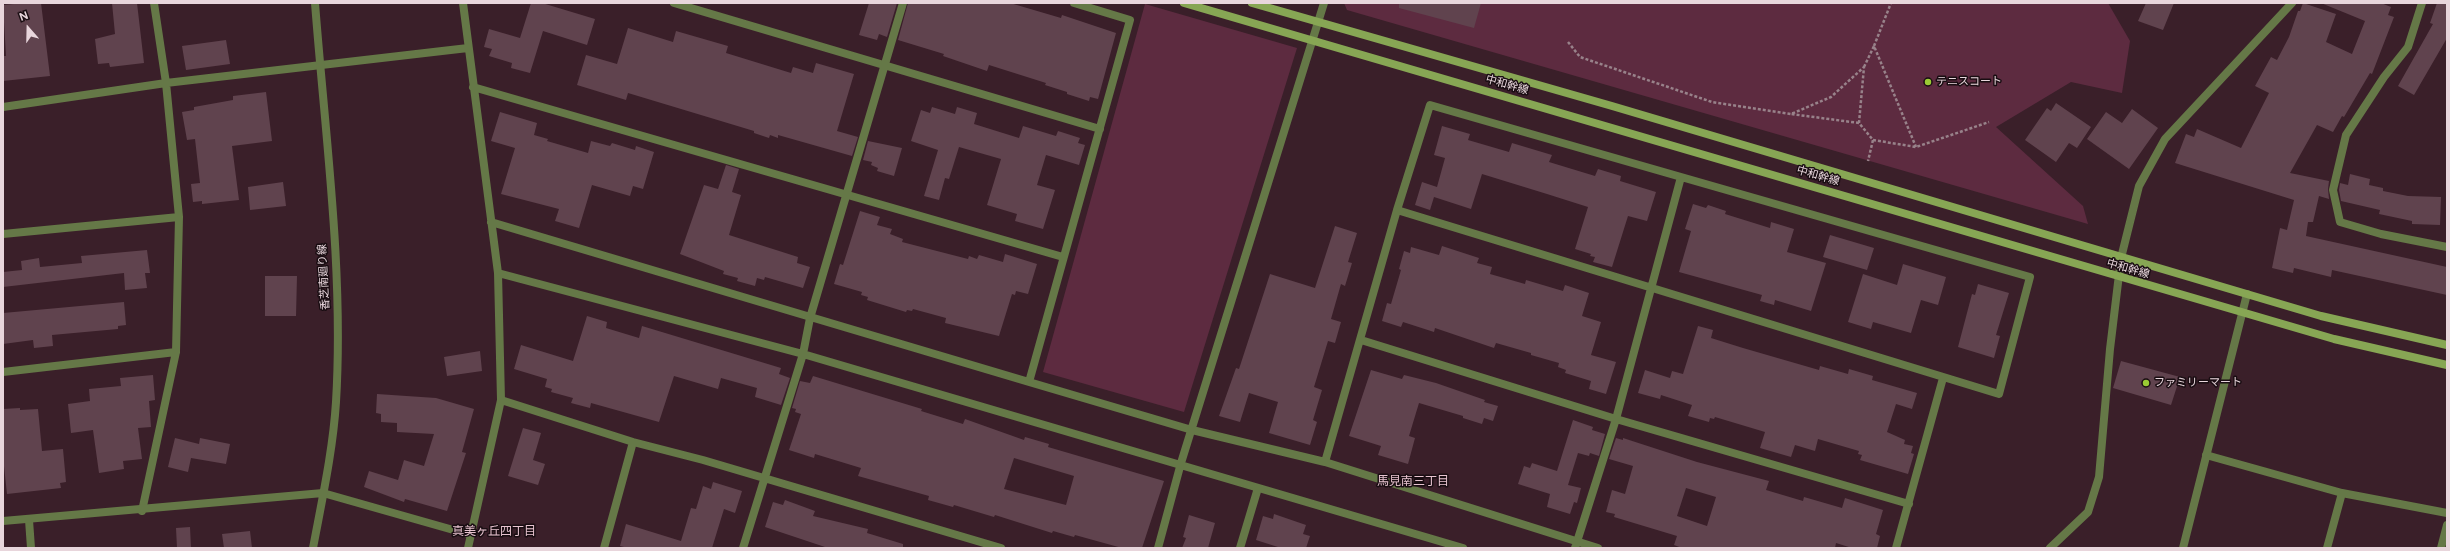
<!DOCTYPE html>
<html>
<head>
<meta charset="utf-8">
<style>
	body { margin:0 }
	#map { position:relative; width:2450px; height:551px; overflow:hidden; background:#3a1f29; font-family:Figtree,sans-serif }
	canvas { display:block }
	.frame { position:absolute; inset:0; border:4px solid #e8d6dc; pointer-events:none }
	.north { position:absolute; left:8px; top:8px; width:40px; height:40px; -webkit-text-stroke:3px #190d12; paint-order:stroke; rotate:340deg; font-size:11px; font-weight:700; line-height:16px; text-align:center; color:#e8d6dc }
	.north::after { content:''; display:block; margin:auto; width:14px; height:18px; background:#e8d6dc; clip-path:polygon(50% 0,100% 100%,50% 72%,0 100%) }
</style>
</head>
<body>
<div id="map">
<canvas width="2450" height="551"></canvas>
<div class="frame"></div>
<div class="north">N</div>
</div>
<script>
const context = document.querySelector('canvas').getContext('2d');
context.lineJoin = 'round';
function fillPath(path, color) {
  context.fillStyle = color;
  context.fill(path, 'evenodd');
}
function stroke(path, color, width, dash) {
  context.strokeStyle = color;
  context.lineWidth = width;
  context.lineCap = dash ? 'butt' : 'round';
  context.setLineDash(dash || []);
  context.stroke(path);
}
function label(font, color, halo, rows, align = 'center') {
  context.font = font + ' Figtree,"Noto Sans JP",sans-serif';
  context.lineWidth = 3;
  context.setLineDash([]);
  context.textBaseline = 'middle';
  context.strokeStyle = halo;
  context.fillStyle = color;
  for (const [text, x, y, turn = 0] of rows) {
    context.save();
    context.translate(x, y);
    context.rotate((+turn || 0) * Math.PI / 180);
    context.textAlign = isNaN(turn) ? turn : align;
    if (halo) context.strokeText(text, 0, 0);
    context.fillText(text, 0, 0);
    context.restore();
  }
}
fillPath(new Path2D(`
	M1344,3h764l22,38 -8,52 -51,-11 -75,45 87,79 5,18 -741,-214z
	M1145,4l152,44 -113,364 -141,-40z`), '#5d2b40');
fillPath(new Path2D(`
	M24,3h17l9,73 -47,5v-25h3l-3,-51z
	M112,3h25l7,60 -34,4 -1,-4 -11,1 -3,-25 20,-5z
	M531,3h11l53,16 -8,26 -44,-14 -13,42 -19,-5 1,-5 -23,-7 3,-7 -8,-2 5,-18 31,9z
	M869,3h28l-10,34 -8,-3 -2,6 -18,-5z
	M908,3h102l51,15 1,-3 54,18 -18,66 -8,-2 -1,4 -22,-7v-2l-22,-7 1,-2 -57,-18 -2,6 -44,-15 1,-2 -46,-14z
	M1399,3h82l-7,25 -75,-20z
	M2146,3h28l-11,27 -25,-9z
	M2303,3l33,11 -10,28 26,12 13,-33 -44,-18h60l10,4 -3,8 6,2 -22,57 -2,-1 -26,44 -2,-1 -9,16 -16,-7 -27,48 39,8 -1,8 1,10 -10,-3 -6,26h-5l-2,14 141,31v28l-115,-25 -1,7 -37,-9 -1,5 -21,-5 8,-40 7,2 7,-30 -119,-37 11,-29 8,3 3,-8 44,19 28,-55 -14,-7 16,-29 6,3 12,-23 9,-26h2z
	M2437,3h10v35l-33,57 -16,-9 35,-62 -3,-1z
	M628,28l45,14 3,-11 52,15 -2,7 65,20 2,-6 20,6 3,-10 38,11 -17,57 21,6 -6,19 -74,-21v3l-8,-3 -1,3 -15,-5v-2l-126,-38 -2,7 -49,-15 9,-30 31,9z
	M226,40l4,24 -44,6 -4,-24z
	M266,92l6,49 -40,5 7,54 -37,4v-3l-9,1 -2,-18 9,-1 -5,-44 -8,1 -5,-28 12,-2v-3l39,-7v-4z
	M2056,103l35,24 -14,21 -8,-5 -13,19 -31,-22 22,-32 4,3z
	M932,107l23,7 2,-7 20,6 -3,11 45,14 4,-12 33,10 2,-5 22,7 -2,5 7,2 -6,20 -33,-10 -9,30 18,5 -12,39 -28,-8 2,-7 -30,-9 14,-46 -42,-12 -10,32 -4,-1 -6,22 -15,-4 14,-46 -27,-9 10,-31 9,3z
	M2132,109l26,19 -29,41 -42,-30 19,-27 16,11z
	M500,112l37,11 -3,12 14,4 -1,2 41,12 3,-12 19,5 2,-3 23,7 1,-4 18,6 -11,37 -10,-3 -3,10 -38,-11 -13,43 -24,-7 4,-12 -58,-15 14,-46 -24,-7z
	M1442,126l28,8 -2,6 41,12 3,-9 40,12 -3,7 46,14 3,-7 23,7 -1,5 36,11 -9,29 -19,-5 -16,51 -19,-5 2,-5 -5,-1 1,-2 -16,-5 13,-42 -41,-13 -65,-20 -11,35 -37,-12 -4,13 -15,-5 7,-23 15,5 8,-29 -11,-3z
	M868,141l34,7 -8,28 -17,-5 1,-3 -7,-3 1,-3 -9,-2z
	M726,165l13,4 -7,23 9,3 -12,40 69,22 -1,6 13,4 -7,21 -38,-11 -1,3 -7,-2 -2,8 -18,-5 1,-3 -15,-4 1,-3 -44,-17 24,-69 14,4z
	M2350,174l20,5 -1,6 14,3v3l25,5 33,1 -1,28 -28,-1v-3l-33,-7 1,-4 -39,-9 -2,-11 1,-7 8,2z
	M283,182l3,24 -36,4 -2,-23z
	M1693,204l13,4 2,-3 18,6 -1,3 45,14 1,-6 23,7 -7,23 39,11 -15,48 -36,-11 -1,5 -14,-4 2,-6 -83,-23 12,-41 -6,-2z
	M860,211l20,6 -3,8 15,4 -2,5 13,5 -1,3 66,17 1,-3 8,3 2,-4 24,7 2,-8 32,10 -9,30 -12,-3 -1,4 -3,-1 -13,42 -54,-13 1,-5 -33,-9 -1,2 -5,-1 -1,2 -39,-12 1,-3 -7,-2 1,-3 -28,-8 6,-20 3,1z
	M1335,226l22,7 -9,29 4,1 -7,23 -4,-2 -10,35 10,3 -6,21 -7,-2 -14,46 8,3 -9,30 4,2 -7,23 -41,-12 9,-31 -29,-9 -9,29 -21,-6 17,-48 3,1 31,-95 45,14z
	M1830,235l44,13 -7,22 -44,-13z
	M1442,246l37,12 -2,5 15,4 -2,7 35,10 1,-4 37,11 2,-6 24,8 -7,23 19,6 -10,33 25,7 -10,32 -17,-5 2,-8 -26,-8 1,-3 -8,-3 1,-4 -28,-8v-2l-35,-10 -2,5 -59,-20 -1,4 -31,-10 -2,5 -19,-6 5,-18 4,1 10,-34 -2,-1 5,-18 6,2 1,-6 28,8z
	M147,250l3,23h-5l2,15 -22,2 -1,-17 -121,14v-15l19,-2 -1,-9 18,-3 1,9 42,-4 -1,-7z
	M1903,264l43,13 -8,28 -17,-5 -10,33 -38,-11 -2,7 -23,-7 15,-48 34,11z
	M265,276h32l-1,40h-31z
	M1978,284l31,9 -13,42 4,1 -6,22 -36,-11 14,-53 3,1z
	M124,302l2,23 -8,1v3l-66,6 1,11 -19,2 -1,-8 -30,4v-31z
	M587,316l20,6 -1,6 33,10 3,-12 139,42 -2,6 11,4 -9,27 -26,-8 2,-9 -36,-10 -3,11 -44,-13 -15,46 -68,-19 -1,5 -19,-5 2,-5 -22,-6 1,-3 -7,-2 2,-8 -33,-10 7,-24 52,16z
	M1698,326l15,4 -2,8 32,10 76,22 1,-4 28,8 1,-5 24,7 -1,4 45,13 -5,16 -16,-5 -9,28 18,8 -1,4 9,2 -2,7 3,1 -6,20 -48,-14 2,-5 -4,-1 1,-3 -41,-12 -3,12 -20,-6 -4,12 -31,-9 5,-16 -50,-15 -1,2 -4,-1 -1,4 -21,-6 4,-11 -31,-10 -1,4 -22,-6 7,-23 25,8 2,-7 11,3z
	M480,351l2,20 -35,5 -3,-19z
	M2121,361l59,16 -9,28 -58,-17z
	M1371,370l31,9 2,-4 32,8 49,17 -1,2 14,4 -5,15 -9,-3 -2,6 -19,-6v-2l-44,-13 -10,33 6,2 -7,26 -30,-9 3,-9 -32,-10z
	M153,375l2,25 -6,1 2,26 -13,1 4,31 -19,2 1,8 -25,4 -6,-43 -22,3 -3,-29 22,-3 -1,-12 32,-3 -1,-8z
	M813,376l109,33 -1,2 42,13 2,-5 59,21 1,-3 24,7 -1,3 116,34 -22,67h-20l-47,-13 -1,2 -21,-6 -1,2 -57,-18 -1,2 -40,-12 -1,2 -25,-7 1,-4 -71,-20 3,-8 -46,-14 -1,4 -25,-8 12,-36 -6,-2 1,-3 -4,-1 8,-27 10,2zM1014,458l60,18 -8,29 -62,-16z
	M377,394l59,4 38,11 -12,43 4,1 -19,58 -42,-12 -1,3 -40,-15 5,-16 29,9 6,-20 20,6 10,-32 -37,-2v-9l-16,-1v-8l-5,-1z
	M20,408v2l18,-1 4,42 21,-2 3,33 -6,1 1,5 -54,6 -4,-37v-48z
	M1573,420l20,7 -1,3 13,4 -6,22 -9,-3 -1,3 -11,-3 -10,32 13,3 -4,15 -3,-1 -4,12 -23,-7 3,-13 -32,-10 6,-18 6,2 2,-5 25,8z
	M523,428l18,5 -8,27 12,4 -7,21 -30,-9z
	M175,438l24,6 1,-6 30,6 -4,20 -35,-6 -3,14 -20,-5z
	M1616,438l7,2v-2l74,24 72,19 -3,9 37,11 1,-4 38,11 3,-10 38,12 -7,24 4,2 -3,12h-25l-16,-5 -1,5h-153l-8,-3 3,-9 -63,-19 1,-3 -9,-2 6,-22 13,4 8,-28 -24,-7zM1686,488l30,9 -9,29 -30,-10z
	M713,482l29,9 -7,22 -11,-4 -12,39h-84l-8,-2 6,-22 55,17 10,-33 5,1 7,-23 8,3z
	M785,500l30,11 -2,5 55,13 -1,4 36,11v4h-75l-63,-21 8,-25 10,3z
	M1274,514l32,11 -3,9 7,2 -4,12h-25l-25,-8 7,-24 10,3z
	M1189,515l26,8 -7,25h-26l4,-10 -3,-1z
	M190,527l1,21h-14l-1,-20z
	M250,531l2,17h-28l-2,-14z`), '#60434e');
stroke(new Path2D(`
	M1568,42l12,15 132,45 79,12
	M1874,46l17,-43
	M1864,67l10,-21 42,101
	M1859,123l-68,-9 40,-17 33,-30 -5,56 14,17 -5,21
	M1873,140l43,7 73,-25`), '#98828a', 2.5, [3, 2]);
stroke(new Path2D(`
	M463,3l35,270 305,81 660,194
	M674,3l426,126
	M2422,3l-14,44 -24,30 -38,58 -13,55 7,32 41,12 66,13
	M473,87l590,170
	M3,107l163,-24 302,-35
	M491,222l538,160 101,-362 -56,-17
	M3,234l176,-17
	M498,273l3,127
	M1361,340l255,79 293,85
	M3,372l173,-20
	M1029,382l163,48 133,32 273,86
	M2206,455l136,38 105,20
	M1325,462l72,-252 602,184 31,-117 -600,-172 -33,105
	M323,493l148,42
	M142,511l34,-159 3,-135 -13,-134 -12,-80
	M29,520l2,28
	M468,548l33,-148 132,42 70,18 298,88
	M604,548l29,-106
	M743,548l60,-194 7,-36 93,-315
	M1158,548l23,-85 143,-460
	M1240,548l18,-60
	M1575,548l41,-129 65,-242
	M1896,548l47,-170
	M2050,548l38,-36 11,-35 11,-128 11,-91 18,-72 26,-47 127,-136
	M2327,548l15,-55
	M2441,548l6,-23`), '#657847', 8);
stroke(new Path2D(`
	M3,521l320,-28
	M313,548c9,-48 20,-98 23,-146 8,-131 -11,-268 -21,-399
	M2183,548l64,-254`), '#657847', 8);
stroke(new Path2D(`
	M1184,3l1150,336 113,26
	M1252,3l360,103 709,210 126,29`), '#87a654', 8);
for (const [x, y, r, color] of [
	[1928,82,4,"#9acb34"],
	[2146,383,4,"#9acb34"]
]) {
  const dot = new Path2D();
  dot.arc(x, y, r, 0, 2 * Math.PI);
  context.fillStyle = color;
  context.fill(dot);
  stroke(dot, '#190d12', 1.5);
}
label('11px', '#e8d6dc', '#190d12', [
	["テニスコート",1936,82],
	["ファミリーマート",2154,383]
], 'left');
label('11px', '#e8d6dc', '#190d12', [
	["中和幹線",1507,85,16],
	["中和幹線",1818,176,16],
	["中和幹線",2128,269,16],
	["香芝南廻り線",324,277,-93]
]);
label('12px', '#e7c3cf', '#190d12', [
	["馬見南三丁目",1413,481],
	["真美ヶ丘四丁目",494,531]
]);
</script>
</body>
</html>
